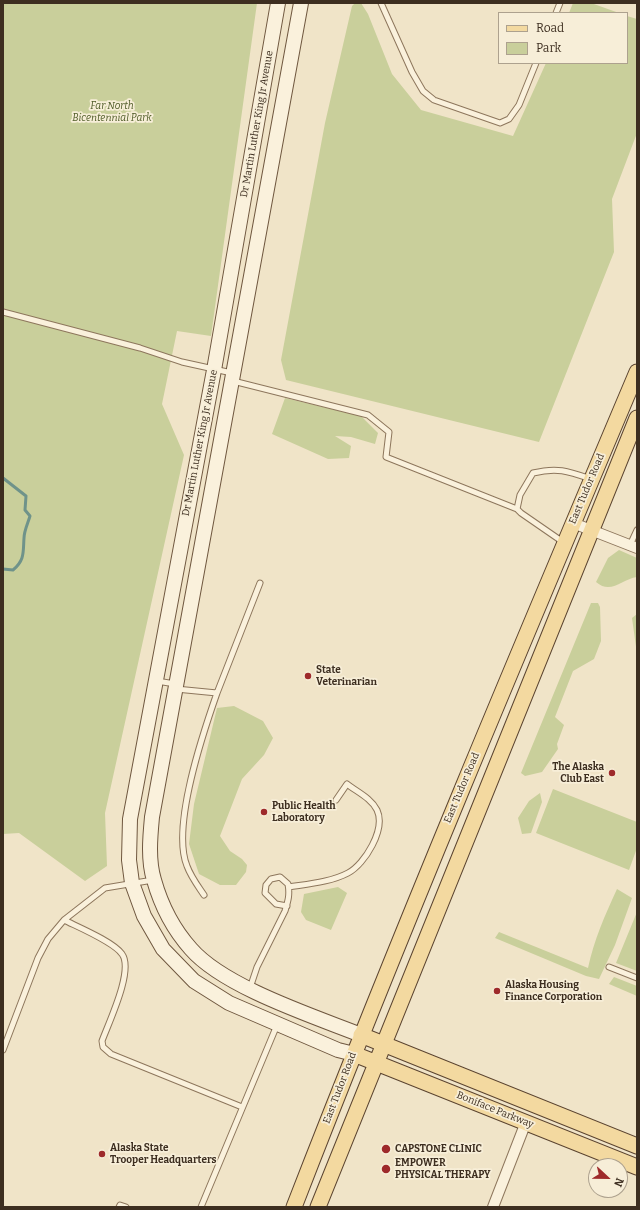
<!DOCTYPE html>
<html>
<head>
<meta charset="utf-8">
<style>
	body { margin:0 }
	#map { position:relative; width:640px; height:1210px; overflow:hidden; background:#f0e4c8; font-family:Bitter,serif }
	canvas { display:block }
	.frame { position:absolute; inset:0; border:4px solid #3d2e20; pointer-events:none }
	.legend { position:absolute; left:498px; top:12px; width:130px; height:52px; box-sizing:border-box; background:#f7eed8; border:1px solid #ada18e; margin:0; padding:5px 7px; list-style:none; font-size:12px; color:#3d2e20 }
	.legend li { display:flex; align-items:center; gap:8px; height:20px }
	.legend b { width:20px; border:1px solid #ada18e }
	.north { position:absolute; left:588px; top:1158px; width:40px; height:40px; box-sizing:border-box; background:#f7eed8; border:1px solid #ada18e; border-radius:50%; rotate:112deg; font-size:11px; font-weight:700; line-height:16px; text-align:center; color:#3d2e20 }
	.north::after { content:''; display:block; margin:auto; width:14px; height:18px; background:#9e2a2b; clip-path:polygon(50% 0,100% 100%,50% 72%,0 100%) }
</style>
</head>
<body>
<div id="map">
<canvas width="640" height="1210"></canvas>
<div class="frame"></div>
<ul class="legend">
<li><b style="height:5px;background:#f3d9a0"></b>Road</li>
<li><b style="height:11px;background:#c9cf9b"></b>Park</li>
</ul>
<div class="north">N</div>
</div>
<script>
const context = document.querySelector('canvas').getContext('2d');
context.lineJoin = 'round';
function fillPath(path, color) {
  context.fillStyle = color;
  context.fill(path, 'evenodd');
}
function stroke(path, color, width, dash) {
  context.strokeStyle = color;
  context.lineWidth = width;
  context.lineCap = dash ? 'butt' : 'round';
  context.setLineDash(dash || []);
  context.stroke(path);
}
function label(font, color, halo, rows, align = 'center') {
  context.font = font + ' Bitter,serif';
  context.lineWidth = 3.5;
  context.setLineDash([]);
  context.textBaseline = 'middle';
  context.strokeStyle = halo;
  context.fillStyle = color;
  for (const [text, x, y, turn = 0] of rows) {
    context.save();
    context.translate(x, y);
    context.rotate((+turn || 0) * Math.PI / 180);
    context.textAlign = isNaN(turn) ? turn : align;
    if (halo) context.strokeText(text, 0, 0);
    context.fillText(text, 0, 0);
    context.restore();
  }
}
fillPath(new Path2D(`
	M3,3h254l-46,333 -34,-5 -15,73 22,51 -79,358 2,53 -22,15 -66,-48 -16,1z
	M355,3h6l7,11 24,60 29,36 92,26 33,-73h81v-47l10,3v114l-25,66 2,53 -75,190 -253,-62 -5,-20 44,-237 27,-117z
	M573,3h18l28,10h-50z
	M285,398l76,18 17,17 -3,11 -24,-7 -16,-1 16,10 -2,12 -21,1 -56,-25z
	M619,550l18,8v19c-15,2 -26,18 -41,5l12,-24z
	M591,603h7l2,4 1,34 -7,18 -21,12 -18,46 9,8 -7,19 1,5 -16,23 -17,4 -4,-3z
	M637,614v40l-5,-36z
	M234,706l29,15 10,17 -9,17 -22,24 -22,57 10,15 12,8 5,6 -1,7 -10,13h-16l-21,-11 -10,-30 5,-40 23,-96z
	M553,789l84,33v26l-8,22 -93,-37z
	M540,793l2,9 -11,31 -9,1 -4,-16 11,-17z
	M338,887l9,6 -16,37 -25,-10 -5,-8 3,-18z
	M617,889l15,9 -17,47 -16,34 -13,-3 -91,-38 4,-6 89,36c6,-28 17,-53 29,-79z
	M637,912v59l-21,-8z
	M614,977l23,9v10l-28,-12z`), '#c9cf9b');
stroke(new Path2D(`
	M3,478l23,18 -1,14 5,6c-2,7 -6,15 -6,22 -1,14 1,22 -11,32l-10,-1`), '#6f938a', 3);
const lane = new Path2D(`
	M381,3l31,69 11,19 11,9 66,23 9,-4 10,-14 17,-42
	M556,13l4,-10
	M3,312l137,36 42,14 50,11
	M233,381l135,34 21,17 -3,25 131,52
	M563,542l-42,-29 -4,-4 3,-14 13,-22c24,-6 35,-2 58,6
	M630,545l7,-15
	M157,681l18,3
	M176,689l41,4 43,-110
	M289,887c19,-3 42,-5 59,-14 17,-9 38,-44 29,-63 -6,-12 -20,-18 -30,-26l-11,16
	M204,895c-6,-9 -13,-18 -17,-29 -16,-39 16,-133 30,-173
	M64,920c14,7 50,22 58,34 12,16 -13,68 -20,87l1,6 8,7 131,53
	M609,967l28,11
	M250,988l7,-21 28,-56c3,-10 5,-16 3,-27l-8,-7 -9,2 -5,6 -1,8 11,11 11,2
	M3,1050l35,-92 10,-19 16,-19 41,-32 48,-8
	M119,1207l1,-2 6,2
	M201,1207l76,-182`);
const street = new Path2D(`
	M573,523l64,25
	M493,1207l33,-85`);
const secondary = new Path2D(`
	M278,3l-64,367 -84,449 -1,41 3,23 12,33 19,33 31,32 35,22 109,47 16,4
	M301,3l-149,814c-2,21 -4,43 2,63 7,25 20,50 37,69 33,38 122,67 170,86`);
const primary = new Path2D(`
	M361,1035l276,111
	M354,1054l283,113
	M294,1207c109,-281 226,-558 343,-835
	M318,1207l319,-789`);
stroke(lane, '#8d765c', 7);
stroke(street, '#8d765c', 12);
stroke(secondary, '#6f573f', 16);
stroke(primary, '#5b4430', 17);
stroke(lane, '#faf1dc', 5);
stroke(street, '#faf1dc', 10);
stroke(secondary, '#faf1dc', 14);
stroke(primary, '#f3d9a0', 15);
for (const [x, y, r, color] of [
	[308,676,4,"#9e2a2b"],
	[612,773,4,"#9e2a2b"],
	[264,812,4,"#9e2a2b"],
	[497,991,4,"#9e2a2b"],
	[386,1149,5,"#9e2a2b"],
	[102,1154,4,"#9e2a2b"],
	[386,1169,5,"#9e2a2b"]
]) {
  const dot = new Path2D();
  dot.arc(x, y, r, 0, 2 * Math.PI);
  context.fillStyle = color;
  context.fill(dot);
  stroke(dot, '#f7eed8', 1.5);
}
label('italic 10px', '#4d5a26', '#f7eed8', [
	["Far North",112,106],
	["Bicentennial Park",112,118]
]);
label('10px', '#3d2e20', '#f7eed8', [
	["Dr Martin Luther King Jr Avenue",257,124,-80],
	["Dr Martin Luther King Jr Avenue",200,443,-79],
	["East Tudor Road",587,489,-67],
	["East Tudor Road",462,788,-67],
	["East Tudor Road",340,1088,-69],
	["Boniface Parkway",495,1110,22]
]);
label('bold 10px', '#3d2e20', '#f7eed8', [
	["State",316,670],
	["Veterinarian",316,682],
	["The Alaska",604,767,"right"],
	["Club East",604,779,"right"],
	["Public Health",272,806],
	["Laboratory",272,818],
	["Alaska Housing",505,985],
	["Finance Corporation",505,997],
	["Alaska State",110,1148],
	["Trooper Headquarters",110,1160],
	["CAPSTONE CLINIC",395,1149],
	["EMPOWER",395,1163],
	["PHYSICAL THERAPY",395,1175]
], 'left');
</script>
</body>
</html>
